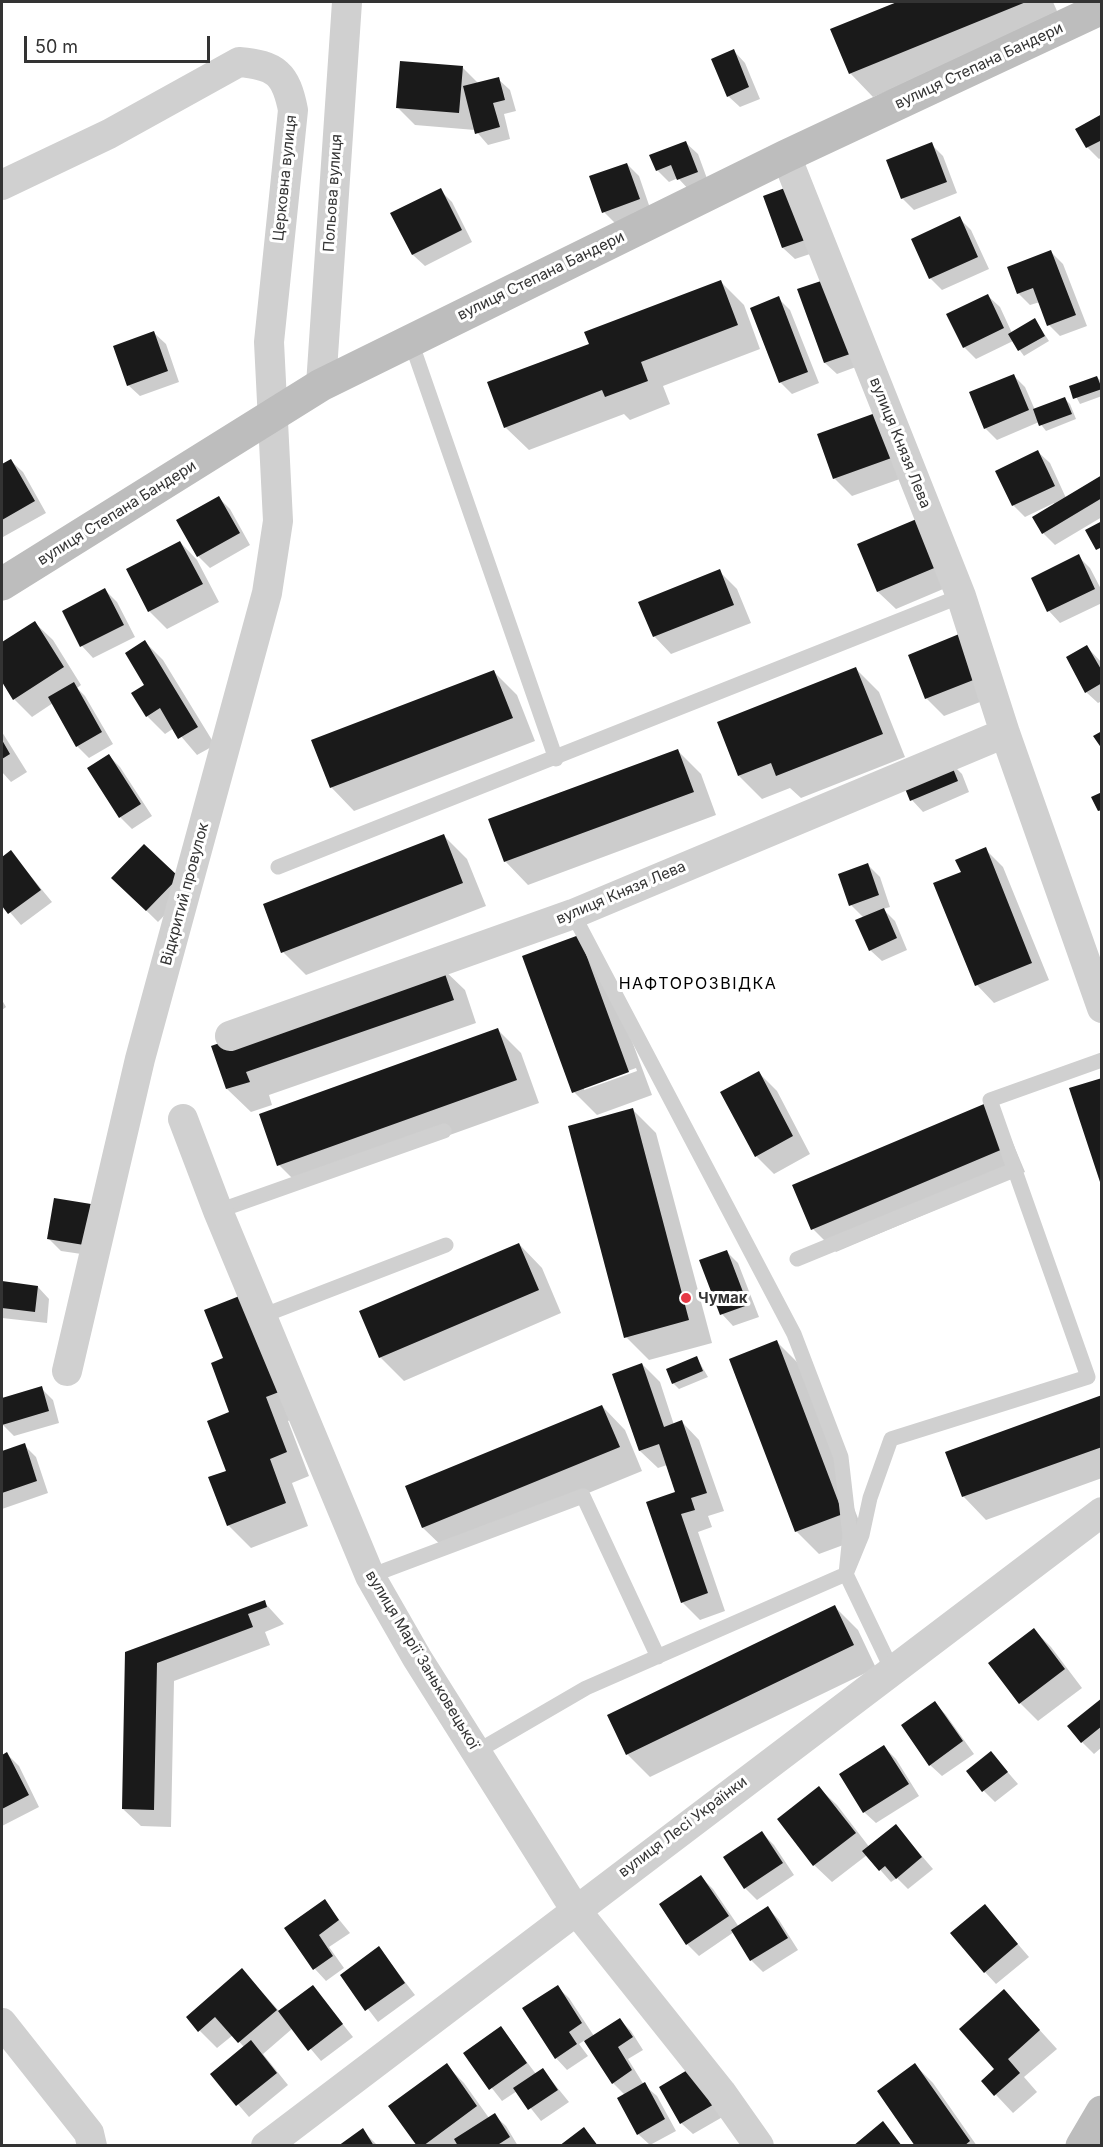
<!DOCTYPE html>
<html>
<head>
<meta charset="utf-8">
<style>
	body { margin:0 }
	#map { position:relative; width:1103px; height:2147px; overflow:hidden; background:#fff; font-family:Inter,sans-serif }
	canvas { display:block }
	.frame { position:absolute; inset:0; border:3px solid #333; pointer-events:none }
	.scale { position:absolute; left:24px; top:36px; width:186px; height:27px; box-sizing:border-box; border:3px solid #333; border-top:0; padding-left:8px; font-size:18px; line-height:21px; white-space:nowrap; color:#333; -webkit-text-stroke:4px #fff; paint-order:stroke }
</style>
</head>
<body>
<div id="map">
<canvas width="1103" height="2147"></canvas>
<div class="frame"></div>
<div class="scale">50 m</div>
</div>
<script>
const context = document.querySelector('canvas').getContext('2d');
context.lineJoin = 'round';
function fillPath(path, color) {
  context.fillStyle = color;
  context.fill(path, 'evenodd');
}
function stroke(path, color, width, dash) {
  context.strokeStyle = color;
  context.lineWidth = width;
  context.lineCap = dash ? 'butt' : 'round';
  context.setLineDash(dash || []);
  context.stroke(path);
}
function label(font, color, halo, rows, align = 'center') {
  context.font = font + ' Inter,sans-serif';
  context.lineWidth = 6;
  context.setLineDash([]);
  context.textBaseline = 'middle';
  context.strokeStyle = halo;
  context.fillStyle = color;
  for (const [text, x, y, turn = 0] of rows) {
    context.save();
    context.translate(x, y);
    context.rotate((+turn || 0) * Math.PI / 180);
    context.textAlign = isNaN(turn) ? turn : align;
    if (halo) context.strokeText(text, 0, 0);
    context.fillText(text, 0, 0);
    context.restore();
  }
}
fillPath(new Path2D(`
	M901,2h152l8,18 -188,77 -23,-24 -18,-43z
	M734,51l11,12 15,36 -20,8 -12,-11z
	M462,67l17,17 19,-5 12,11 6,21 -12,3 6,25 -22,6 -13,-15 -60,-5 -18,-18z
	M1102,116v41l-3,2 -12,-12z
	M686,143l12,11 11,30 -19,7 -12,-13 -9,4 -12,-12z
	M931,144l12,12 14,37 -43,17 -12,-12z
	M627,164l12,12 12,35 -36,12 -11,-11z
	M440,190l12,12 20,40 -47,24 -12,-11 -20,-41z
	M765,197l57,53 -27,9 -12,-11z
	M959,218l12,12 18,39 -47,21 -12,-12z
	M1051,252l12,12 24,62 -27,10 -11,-11 -9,-23 -10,3 -12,-12z
	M720,281l24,24 16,44 -97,37 7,18 -40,16 -6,-6 -95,36 -24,-23 85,-82z
	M799,290l65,74 -27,10 -12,-11z
	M988,296l12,11 12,26 23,-13 14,21 -25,15 -11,-15 -37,18 -12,-12z
	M778,298l12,12 29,73 -27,11 -12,-12z
	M154,333l12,11 13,38 -39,14 -12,-11z
	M1013,375l12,12 10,23 30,-11 5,5 6,15 -30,12 -7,-9 -42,18 -12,-12z
	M1097,377l5,5v14l-22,8 -9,-17z
	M881,413l33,61 -62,22 -18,-18z
	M1038,452l12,11 16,35 36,-21v40l-47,28 -12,-12 11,-30 -29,14 -12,-12z
	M11,461l12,11 23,41 -43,24 -1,-71z
	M218,497l12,12 20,36 -40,23 -12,-12z
	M918,520l37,64 -59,25 -18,-17z
	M180,542l17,18 22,42 -52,27 -18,-18 -21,-41z
	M1078,556l12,12 12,23v12l-42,20 -11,-12 -16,-32z
	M719,571l18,18 14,34 -80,31 -17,-18z
	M105,590l12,12 18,35 -42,21 -11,-12 -18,-34z
	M35,623l18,17 28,45 -4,3 8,8 28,48 -24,14 -12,-12 -24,-43 -21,14 -18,-18 -12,-19v-36z
	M145,642l18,18 52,85 -18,10 -23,-27 -9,6 -18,-18z
	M1087,647l15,16v38l-4,2 -12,-11z
	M981,652l17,43 -54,21 -18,-18z
	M856,669l23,23 26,65 -104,41 -11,-10 -28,11 -23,-23z
	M494,672l23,23 18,46 -181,70 -23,-24z
	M2,732l25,40 -16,10 -9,-10z
	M677,750l24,24 15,41 -188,70 -23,-24z
	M109,756l11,11 32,49 -20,13 -12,-12 -31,-48z
	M950,762l12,12 7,18 -46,20 -11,-12z
	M444,836l23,23 19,47 -180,69 -23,-23z
	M144,846l45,44 -31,32 -45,-44z
	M985,849l18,18 46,113 -55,23 -17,-18 -14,-112z
	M11,852l41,50 -31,23 -19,-22v-44z
	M868,865l12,12 10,30 -7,2 12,12 12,29 -25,11 -12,-11 -6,-32 -13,-13z
	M578,936l24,24 50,135 -55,20 -23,-23zM636,1068l1,3 -53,19v-3z
	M441,967l24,23 11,33 -207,72 3,10 -21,7 -24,-23 -14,-42z
	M2,1000l4,7 -4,3z
	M498,1030l23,23 18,50 -237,85 -23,-23z
	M759,1073l18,18 33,63 -36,20 -18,-18z
	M633,1110l23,23 56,210 -63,17 -23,-23z
	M1007,1129l18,43 -189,80 -23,-23z
	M55,1199l40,57 -34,-5 -12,-12z
	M519,1244l23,24 19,45 -157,68 -24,-24z
	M726,1251l12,12 21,54 -26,9 -11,-12 -21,-53z
	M2,1283l36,4 11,12 -2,24 -45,-5z
	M206,1310l96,105 -14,6 21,55 -17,7 16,43 -57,22 -23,-23 3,-112 -6,-54z
	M777,1342l23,23 65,172 -46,17 -23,-23z
	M697,1358l11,19 -29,12 -6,-6z
	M642,1364l18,18 14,43 8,-3 17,18 25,71 -16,5 4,11 -14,5 27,79 -25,9 -18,-18 -5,-109 -10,-28 -9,3 -18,-17 -26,-77z
	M41,1388l12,12 6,23 -45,13 -12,-12v-25z
	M1102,1397v81l-116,42 -23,-24z
	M602,1406l23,24 17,41 -195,80 -24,-23 -16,-41z
	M24,1445l12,12 12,36 -46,16v-56z
	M264,1602l20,22 -19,8 5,13 -96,36 -3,146 -30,-1 -18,-17 3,-156z
	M835,1607l23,23 18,38 -226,109 -23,-23z
	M1034,1630l17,17 31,41 -44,33 -18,-18 -30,-40z
	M1102,1700v47l-8,7 -12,-12z
	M935,1703l11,12 28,39 -32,22 -12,-11z
	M884,1747l12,12 23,37 -43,27 -12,-11z
	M991,1753l27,31 -23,18 -11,-11z
	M7,1754l12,12 20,41 -37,19v-69z
	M819,1788l18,17 33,43 26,-22 37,43 -25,20 -11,-11 -6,4 -24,-27 -35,27 -18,-17z
	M762,1833l12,12 20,30 -37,25 -12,-12z
	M701,1877l12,12 26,38 29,-19 11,12 19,30 -35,22 -12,-12 -17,-28 -35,24 -12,-12z
	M324,1901l26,32 -21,14 15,21 -18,13 -11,-12 -29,-41z
	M985,1906l44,51 -33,27 -11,-12z
	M379,1948l36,47 -37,27 -36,-47z
	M242,1970l38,42 33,-25 40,50 -32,24 -28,-33 -30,26 25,31 -39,32 -37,-43 32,-27 -11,-12 -16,13 -18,-18z
	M557,1987l12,11 25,38 26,-16 11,11 12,19 -15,9 16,26 13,11 19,35 -26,14 -12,-11 -13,-39 -12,-12 -28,-43 -6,4 9,12 -21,14 -11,-12z
	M1004,1991l53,58 -33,28 13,15 -24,21 -30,-32 13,-11z
	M501,2028l35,46 7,-4 26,32 -28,19 -24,-30 -15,10 -37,-47z
	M446,2065l18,18 25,35 5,-3 12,11 12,20h-99z
	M915,2065l18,18 44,63h-60z
	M694,2068l32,47 -33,19 -12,-11z
	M362,2130l16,16h-37z`), '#0003');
fillPath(new Path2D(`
	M897,2h129l-177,72 -19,-45z
	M734,49l15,38 -22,10 -16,-38z
	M400,61l63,5 -4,47 -63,-5z
	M499,77l6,23 -12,3 7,24 -25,7 -12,-48z
	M1102,114v26l-16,8 -11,-19z
	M686,141l12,31 -21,8 -6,-15 -15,6 -7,-16z
	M932,142l15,40 -46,17 -15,-39z
	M627,163l13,36 -38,14 -13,-37z
	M793,185l18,53 -29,10 -19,-52z
	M441,188l21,42 -50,25 -22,-42z
	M960,216l18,41 -49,22 -18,-40z
	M1051,250l25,65 -29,11 -14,-38 -16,6 -10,-27z
	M827,279l26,74 -29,10 -27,-74z
	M721,280l17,45 -97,37 7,19 -43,16 -3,-7 -98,38 -17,-46 102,-38 -5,-12z
	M988,294l16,34 -41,20 -17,-34z
	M779,296l29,76 -29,11 -29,-75z
	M1035,318l10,18 -27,15 -10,-17z
	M154,331l14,40 -41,15 -14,-40z
	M1014,374l15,36 -45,19 -15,-37z
	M1097,376l5,13 -29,10 -4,-13z
	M1065,397l7,17 -33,12 -6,-17z
	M881,411l16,45 -64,23 -16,-45z
	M1038,450l17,36 -43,20 -17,-35z
	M11,459l24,42 -33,19v-56z
	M1102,475v23l-60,36 -10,-17z
	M219,496l21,37 -43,24 -21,-37z
	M919,518l20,48 -62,26 -20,-48z
	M1102,521v26l-6,3 -11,-20z
	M180,541l23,43 -55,28 -22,-43z
	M1079,554l16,35 -48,23 -16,-34z
	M720,569l14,36 -81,32 -15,-35z
	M105,588l19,37 -44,22 -18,-36z
	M35,621l29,46 -51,33 -11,-18v-40z
	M964,632l17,45 -56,22 -17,-44z
	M145,640l53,87 -20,12 -18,-31 -14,9 -15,-24 13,-8 -19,-32z
	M1087,645l15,26v12l-17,10 -19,-36z
	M856,667l27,67 -107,42 -5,-13 -33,13 -21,-54z
	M494,670l19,48 -183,70 -19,-48z
	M74,682l28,50 -26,15 -28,-50z
	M1102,731v18l-9,-13z
	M2,740l8,14 -8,5z
	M678,749l16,43 -190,70 -16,-43z
	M109,754l32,50 -22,14 -32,-50z
	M950,761l8,20 -48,20 -8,-20z
	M1102,792v18l-4,1 -7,-14z
	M444,834l19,49 -182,70 -18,-49z
	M144,844l35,33 -33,34 -35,-33z
	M986,847l46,116 -57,23 -42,-103 28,-11 -6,-12z
	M11,850l30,40 -33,24 -6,-8v-49z
	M868,863l11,32 -30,11 -11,-32z
	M884,908l13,30 -28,13 -14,-31z
	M579,935l50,137 -57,21 -50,-137z
	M442,965l12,35 -208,72 4,10 -24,7 -15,-43z
	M498,1028l19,52 -240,86 -18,-52z
	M759,1071l34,65 -38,21 -35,-65z
	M1102,1078v107h-1l-32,-97z
	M984,1104l19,45 -192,81 -19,-45z
	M633,1108l56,212 -65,18 -56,-212z
	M54,1198l37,6 -7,41 -37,-6z
	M519,1243l20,47 -160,68 -20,-47z
	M727,1250l21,55 -28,10 -21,-55z
	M2,1281l36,5 -3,26 -33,-4z
	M242,1295l37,97 -13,5 21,55 -17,7 16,44 -59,23 -19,-49 18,-6 -19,-50 22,-9 -18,-49 12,-5 -19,-48z
	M777,1340l66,174 -48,18 -66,-173z
	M697,1356l6,15 -31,13 -6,-15z
	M642,1363l22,64 18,-7 25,73 -16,5 4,12 -14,4 27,79 -27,10 -35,-101 29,-10 -16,-48 -20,7 -27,-77z
	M42,1386l7,25 -47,14v-27z
	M1102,1395v52l-140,50 -17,-45z
	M602,1405l18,42 -198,81 -17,-42z
	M25,1443l12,38 -35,12v-42z
	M265,1600l2,7 -19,7 5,13 -96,36 -3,147 -32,-1 3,-157z
	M835,1605l19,40 -228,110 -19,-40z
	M1034,1628l31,41 -46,35 -31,-41z
	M1102,1698v28l-21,17 -14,-17z
	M935,1701l28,40 -34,25 -28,-41z
	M884,1745l25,39 -46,29 -24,-39z
	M991,1751l17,21 -26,20 -16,-21z
	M7,1752l22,43 -27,14v-54z
	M819,1786l37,47 -43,33 -36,-47z
	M896,1824l26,33 -26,22 -11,-13 -6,5 -17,-20z
	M762,1831l21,32 -39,26 -21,-32z
	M701,1875l28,41 -43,29 -27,-41z
	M325,1899l14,21 -20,15 14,21 -20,14 -29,-42z
	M985,1904l33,40 -34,29 -34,-40z
	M768,1906l20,32 -38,23 -19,-31z
	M379,1946l26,37 -40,28 -25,-36z
	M242,1968l35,42 -39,33 -23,-26 -17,15 -12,-15z
	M313,1985l30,39 -35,27 -30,-40z
	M558,1985l24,38 -13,9 8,12 -22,15 -33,-51z
	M1004,1989l36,41 -32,29 12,14 -26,23 -13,-15 13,-12 -35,-40z
	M620,2018l13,19 -15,10 14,23 -20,14 -28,-43z
	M501,2026l26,37 -38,27 -26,-37z
	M251,2040l26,33 -41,33 -26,-32z
	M447,2063l30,43 -54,40h-6l-29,-40z
	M915,2063l55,78 -6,5h-49l-38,-55z
	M694,2066l22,37 -36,21 -21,-37z
	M543,2068l15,22 -30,20 -15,-22z
	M645,2082l20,37 -28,16 -20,-37z
	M495,2113l15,24 -14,9h-38l-4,-7z
	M883,2121l19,25h-49z
	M584,2127l14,19h-39z
	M363,2128l11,18h-36z`), '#1a1a1a');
stroke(new Path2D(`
	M410,339l146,420
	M278,867l683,-271
	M573,914l221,420 47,123 9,78 -4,39 46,96
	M218,1211l226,-80
	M797,1259l217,-89
	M262,1316l184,-71
	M370,1576l213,-80 75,161
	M476,1752l110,-64 260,-114 16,-39 8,-37 21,-59 197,-62 -98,-277 112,-40`), '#d0d0d0', 15);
stroke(new Path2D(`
	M786,156l175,440 44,137 97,275
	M2,185l107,-51 130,-72c37,3 47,12 54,48l-24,232 9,179 -11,72 -127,466 -73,312
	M321,385l26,-383
	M230,1036l343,-122 432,-181
	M183,1119l35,92 152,365 47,82 158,251 146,183 38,54
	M2,2023l87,110 3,13
	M266,2146l836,-634`), '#d0d0d0', 30);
stroke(new Path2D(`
	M2,584l319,-199 465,-229 316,-148
	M1082,2146l20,-34`), '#bdbdbd', 33);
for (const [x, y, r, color] of [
	[686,1298,6,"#e63946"]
]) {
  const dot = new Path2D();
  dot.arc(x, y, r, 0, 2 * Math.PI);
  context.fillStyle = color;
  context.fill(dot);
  stroke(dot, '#fff', 2);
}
label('15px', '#333', '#fff', [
	["вулиця Степана Бандери",979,66,-25],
	["Церковна вулиця",285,178,-84],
	["Польова вулиця",333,193,-86],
	["вулиця Степана Бандери",541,276,-26],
	["вулиця Князя Лева",900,443,68],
	["вулиця Степана Бандери",117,513,-32],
	["вулиця Князя Лева",621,893,-23],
	["Відкритий провулок",185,894,-75],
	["вулиця Марії Заньковецької",422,1660,59],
	["вулиця Лесі Українки",683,1827,-37]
]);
label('bold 15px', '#333', '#fff', [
	["Чумак",698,1298]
], 'left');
context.letterSpacing = '1.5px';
label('16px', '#000', '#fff', [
	["НАФТОРОЗВІДКА",698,984]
]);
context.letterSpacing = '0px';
</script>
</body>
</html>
